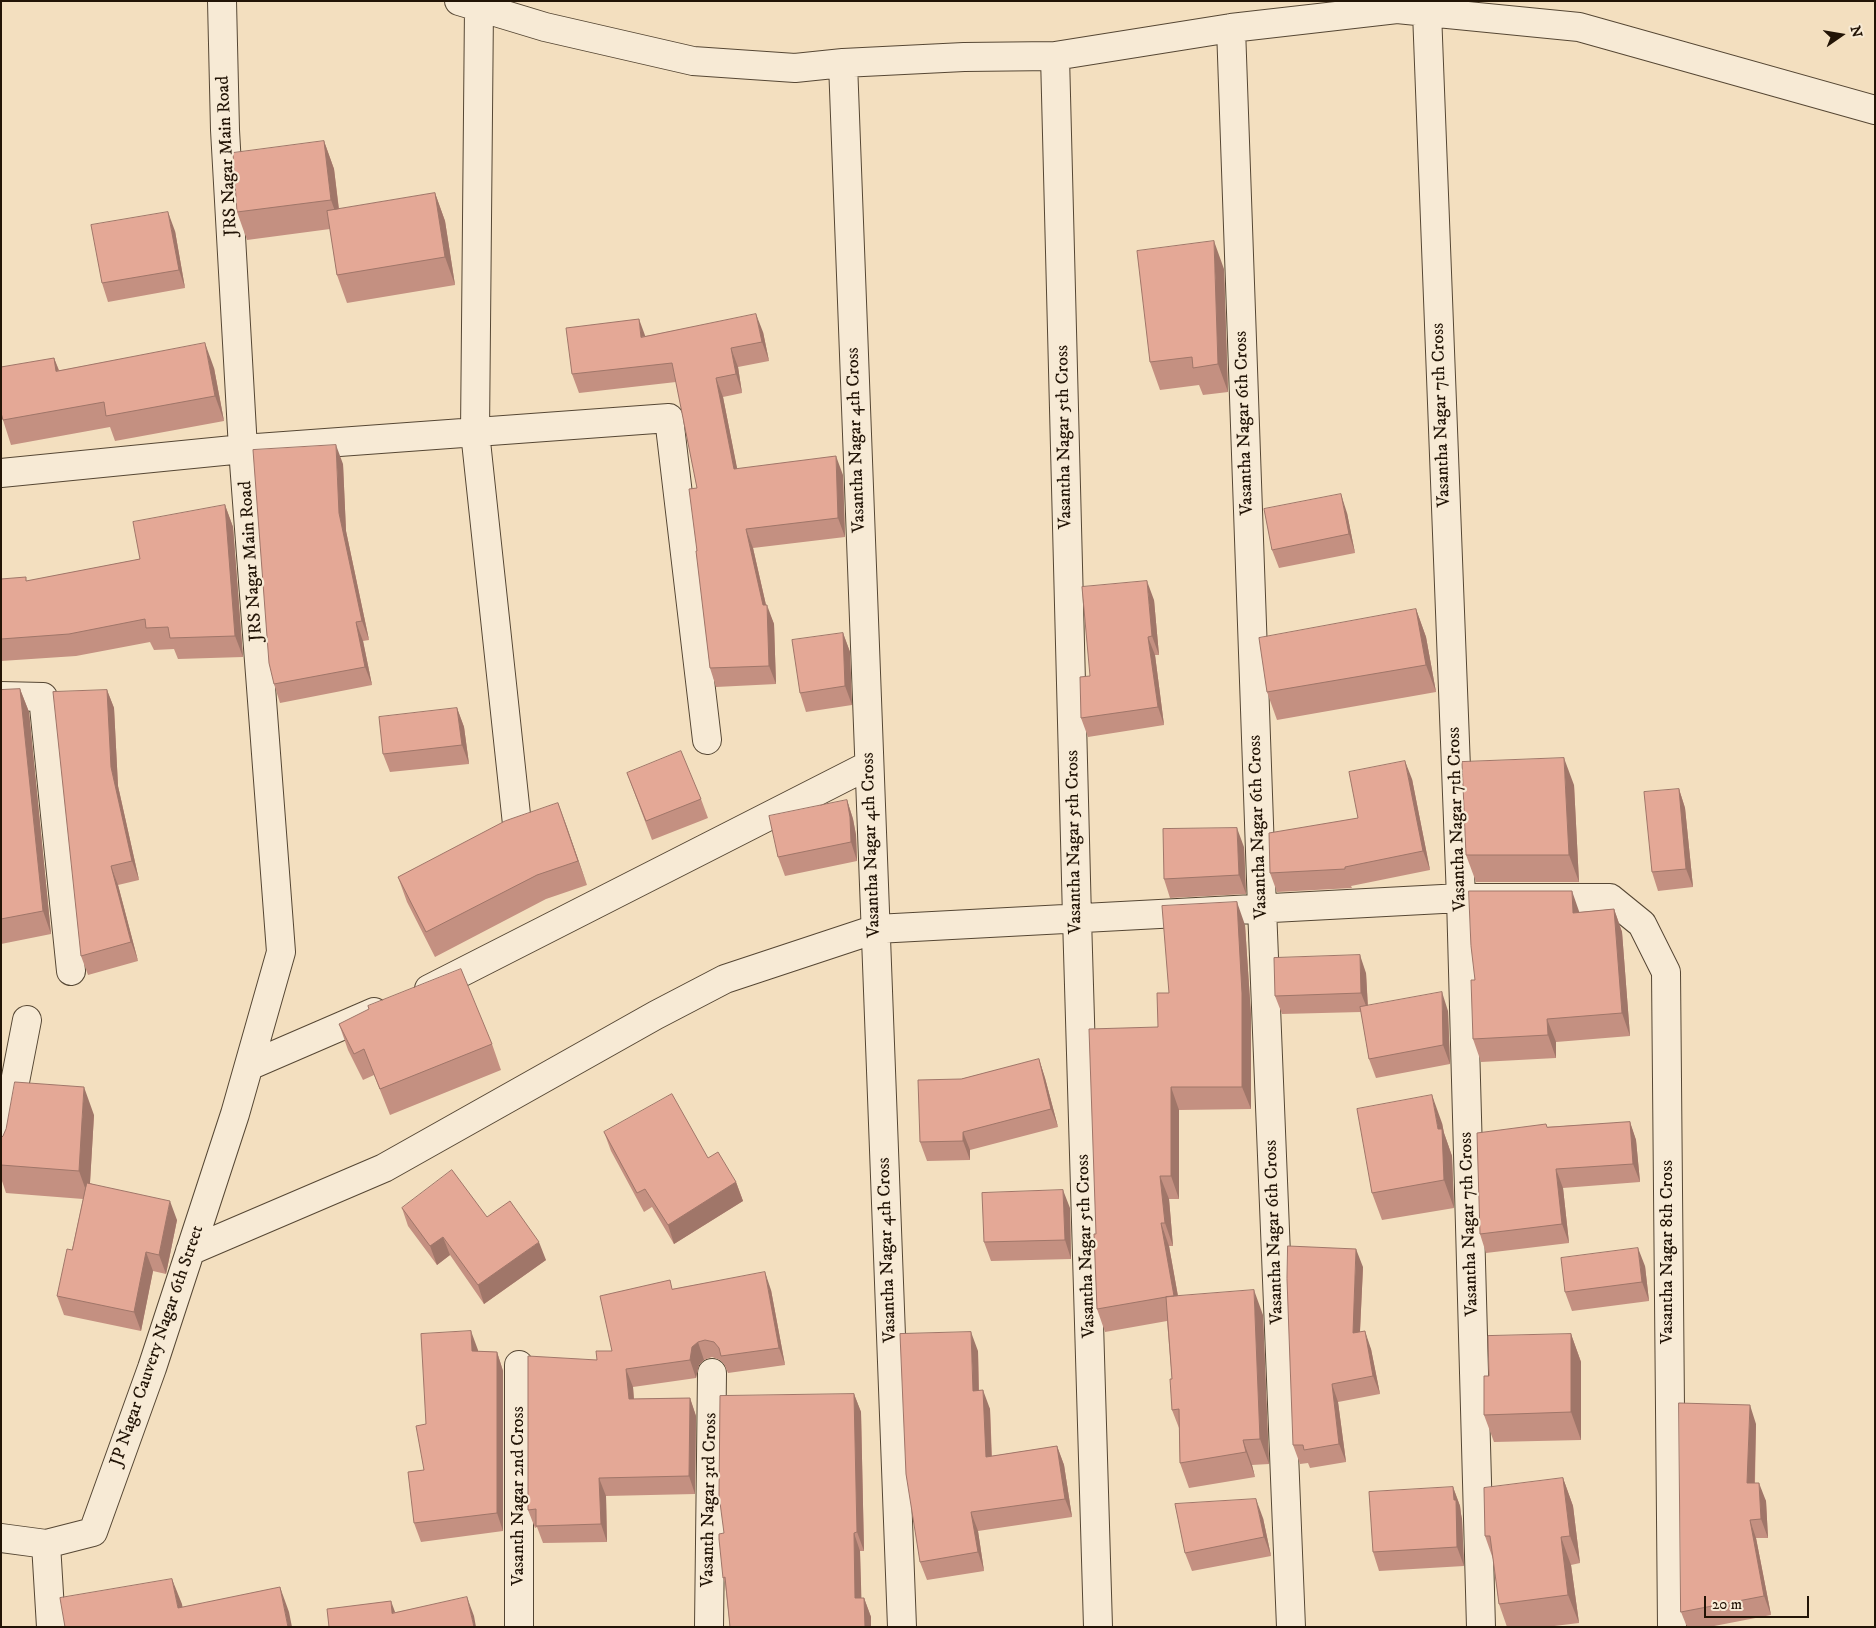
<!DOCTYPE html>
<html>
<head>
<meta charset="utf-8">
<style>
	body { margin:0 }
	#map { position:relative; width:1876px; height:1628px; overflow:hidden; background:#f3dfbf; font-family:"IM FELL DW Pica",serif }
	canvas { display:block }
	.frame { position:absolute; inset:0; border:2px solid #221406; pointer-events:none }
	.north { position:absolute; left:1816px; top:10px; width:50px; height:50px; -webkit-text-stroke:4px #f7ead5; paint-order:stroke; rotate:77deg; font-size:14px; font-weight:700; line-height:20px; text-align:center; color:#221406 }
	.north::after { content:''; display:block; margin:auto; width:18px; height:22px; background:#221406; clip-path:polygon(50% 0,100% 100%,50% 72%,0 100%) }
	.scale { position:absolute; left:1704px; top:1596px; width:105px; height:22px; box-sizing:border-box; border:2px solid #221406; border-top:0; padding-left:6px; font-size:15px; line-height:18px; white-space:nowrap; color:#221406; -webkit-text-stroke:4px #f7ead5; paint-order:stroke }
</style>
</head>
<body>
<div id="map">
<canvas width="1876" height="1628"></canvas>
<div class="frame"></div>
<div class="north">N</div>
<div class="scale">20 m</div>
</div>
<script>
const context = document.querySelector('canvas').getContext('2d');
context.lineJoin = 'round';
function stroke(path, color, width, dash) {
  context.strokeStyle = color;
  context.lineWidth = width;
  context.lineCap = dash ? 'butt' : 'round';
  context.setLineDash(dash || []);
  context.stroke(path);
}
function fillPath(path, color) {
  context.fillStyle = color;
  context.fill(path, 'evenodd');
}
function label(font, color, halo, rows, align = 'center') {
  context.font = font + ' "IM FELL DW Pica",serif';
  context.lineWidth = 4.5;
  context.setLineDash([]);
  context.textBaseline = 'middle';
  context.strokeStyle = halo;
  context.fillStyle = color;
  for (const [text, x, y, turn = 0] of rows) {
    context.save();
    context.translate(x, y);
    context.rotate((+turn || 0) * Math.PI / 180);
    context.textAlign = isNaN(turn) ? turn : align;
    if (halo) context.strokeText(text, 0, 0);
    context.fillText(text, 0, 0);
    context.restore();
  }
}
const minor = new Path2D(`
	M459,1l86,26 148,34 102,7 48,-5 121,-6 91,-1 176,-28 166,-19 182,18 296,83
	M479,7l-4,425 42,392
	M1427,12l34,886 20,729
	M1231,28l31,880 29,719
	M1055,56l22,862 21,709
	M843,63l59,1564
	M1,473l242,-24 426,-31 38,322
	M1,696l42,1 28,274
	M429,989l440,-224
	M249,1066l125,-54
	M1,1154l26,-134
	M190,1251l194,-83 272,-153 69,-36 151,-50 585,-31h149l32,26 24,48 6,655
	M519,1365v262
	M1,1538l45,6 47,-12 59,-164 83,-254 46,-162 -38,-503 -18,-319 -3,-129
	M46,1544l5,83
	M709,1627l3,-254`);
stroke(minor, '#564734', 30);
stroke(minor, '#f7ead5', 28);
fillPath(new Path2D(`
	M324,141l10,28 5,40 96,-16 10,28 10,64 -108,18 -10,-28 -7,-46 -83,11 -10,-28z
	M175,231l10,57 -77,14 -6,-19z
	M1224,269l4,123 -25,3 -4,-10 -39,5 -10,-28z
	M763,332l6,29 -31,6 4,26 -19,4 14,72 106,6 2,62 -92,11 13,57 8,19 2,60 -60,3 -6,-19 -13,-117v-63l-21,-106 -97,11 -7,-19 73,-38z
	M54,358l5,12 155,-2 10,53 -109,20 -5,-14 -99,18 -8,-25z
	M343,464l3,67 23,109 -6,1 9,44 -92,18 -6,-19z
	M225,505l8,22 10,130 -65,2 -4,-10 -20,1 -4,-8 -74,14 -75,5v-82l26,2 113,-22z
	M1347,513l8,40 -76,15 -7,-18z
	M1154,600l5,55h-4l9,70 -76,12 -7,-19 9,-42z
	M1416,609l10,28 10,55 -159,28 -10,-28z
	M843,633l7,19 2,53 -46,7 -6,-19z
	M20,689l9,23 22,222 -50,10v-254z
	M107,690l7,18 4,78 21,94 -21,5 20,76 -50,14 -7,-19z
	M457,708l7,19 5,37 -79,8 -7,-18z
	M627,773l74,26 7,19 -56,22z
	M1412,779l18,91 -79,16 1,2 -75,4 -7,-19 88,-55z
	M1574,785l5,97h-103l-10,-27z
	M1679,789l6,19 8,79 -35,4 -6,-19z
	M847,800l6,19 3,16 1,26 -72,15 -7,-19z
	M558,803l29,82 -41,14 -111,58 -28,-55 -9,-25z
	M1244,847l2,47 -76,4 -6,-19z
	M1614,909l8,23 8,104 -74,6v16l-75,4 -8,-23 2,-59 105,-68z
	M1245,925l6,90v94l-72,1v89h-10l4,47h-4l9,50 85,19 6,149 -17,1 3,12 -66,11 -9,-25 -1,-35 -7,-18v-31l-5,-58 -62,11 -8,-23 -1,-75 62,-207 11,-34z
	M1366,973l2,33 80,5 2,53 -74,14 -7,-19 -8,-47 -79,2 -7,-18z
	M339,1024l153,20 9,26 -111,45 -16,-40 -11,5 -15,-30z
	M1039,1059l6,19 13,49 -88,23v10l-43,1 -7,-19 41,-63z
	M94,1115l-4,68 87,37 -11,54 -13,-3 -12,60 -77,-16 -7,-19 15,-46 11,-51 -77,-6 -5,-15v-40z
	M1630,1122l6,18 4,42 -77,6 6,55 -83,10 -6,-19 66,-110 1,3z
	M1442,1123l2,10 8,23 2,52 -72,12 -10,-27z
	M604,1132l104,26 28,24 7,19 -69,43 -22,-37 -8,5 -33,-61z
	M402,1208l85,9 59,43 -62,44 -34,-49 -13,10 -29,-39z
	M1070,1208l1,51 -80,2 -7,-19z
	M1645,1266l4,35 -77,10 -7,-19z
	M1363,1267l-3,65 11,17 9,45 -42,8 8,60 -36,6 -2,-5 -8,1 -7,-19z
	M674,1289l97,1 14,75 -57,8 -4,-9 -4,-4 -8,-3 -8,3 -5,5 -3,13 -63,9 1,12 56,-1 6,18 -1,78 -89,2 1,46 -64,1 -6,-16 -2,1 -7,-18 69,-150 15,-9z
	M1571,1334l10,28v78l-87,2 -10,-27 5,-39z
	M478,1350v1l19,1 6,19v160l-82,11 -7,-19 10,-53 2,-46z
	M978,1351l1,39 11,19 2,47 65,-10 7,19 8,52 -94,14 6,40 -57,9 -7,-18z
	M854,1394l7,18 3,139h-4l1,47h3l7,19v10h-141l-5,-44 -2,-5 1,-45z
	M1756,1424l-1,59 11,18 2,37h-12l15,77 -62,12h-22l-6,-15z
	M1563,1478l10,28 7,57 -9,2 8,58 -33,4h-39l-8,-23 -6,-45 -8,-23z
	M1453,1487l7,19 1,8 1,5 2,47 -85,5 -6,-19z
	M1263,1518l8,38 -79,15 -7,-18z`), '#c49081');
fillPath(new Path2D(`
	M324,141l10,28 7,59 -10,-28z
	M435,193l10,28 10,64 -10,-28z
	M168,212l7,19 10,57 -6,-18z
	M1214,241l10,28 4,123 -10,-28z
	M756,314l7,18 6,29 -7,-19z
	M639,319l7,19 -5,-1z
	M205,343l9,25 10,53 -9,-25z
	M731,348l7,19 4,26 -6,-19z
	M54,358l9,24 -7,-11z
	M716,378l7,19 18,91 -7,-19z
	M336,445l7,19 3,67 23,109 -7,-19 -23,-108z
	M836,456l7,19 2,62 -7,-19z
	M1341,494l6,19 8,40 -6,-19z
	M225,505l8,22 10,130 -8,-21z
	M746,529l7,19 15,66 -1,-9 7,19 2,60 -7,-18 -6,-61z
	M1147,581l7,19 5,55 -7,-19z
	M1416,609l10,28 10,55 -10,-27z
	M356,622l7,19 9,44 -7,-18z
	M843,633l7,19 2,53 -7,-19z
	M1148,637l7,18 9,70 -6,-18z
	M20,689l9,23 22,222 -8,-23z
	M107,690l7,18 4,78 21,94 -7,-19 -21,-94z
	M457,708l7,19 5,37 -7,-19z
	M1564,758l10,27 5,97 -10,-27z
	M1405,761l7,18 18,91 -7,-19z
	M1679,789l6,19 8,79 -7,-18z
	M847,800l6,19 3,16 1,26 -6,-19z
	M558,803l9,24 20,58 -9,-24z
	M1237,828l7,19 2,47 -7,-19z
	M111,866l7,19 20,76 -7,-19z
	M1572,891l8,23 -7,-1z
	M1237,902l8,23 6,90v94l-9,-22z
	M1614,909l8,23 8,104 -8,-23z
	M1360,955l6,18 2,38 -7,-18z
	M1442,992l6,19 2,53 -7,-19z
	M1547,1019l9,23v16l-8,-23z
	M1039,1059l6,19 13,49 -7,-18z
	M84,1087l10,28 -5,84 -10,-28z
	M1171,1087l8,23v89l-8,-23z
	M1432,1095l10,28 2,10 8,23 2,52 -10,-28 -6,-51z
	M1630,1122l6,18 4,42 -7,-18z
	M963,1132l7,18v10l-7,-19z
	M1556,1169l7,19 6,55 -7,-19z
	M1160,1176l9,23 4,47 -8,-23z
	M736,1182l7,19 -69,43 -6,-19z
	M1063,1190l7,18 1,51 -6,-19z
	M170,1201l7,19 -11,54 -7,-19z
	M1161,1223l8,23 13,73 -8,-23z
	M443,1237l7,18 -13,10 -7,-19z
	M539,1242l7,18 -62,44 -6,-19z
	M1638,1248l7,18 4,35 -7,-19z
	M1356,1249l7,18 -4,84 -6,-18z
	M146,1252l7,19 -12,60 -7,-19z
	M765,1272l6,18 14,75 -6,-17z
	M1254,1290l9,25 6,149 -9,-25z
	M471,1331l7,19 1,20 -7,-19z
	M1365,1331l6,18 9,45 -7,-18z
	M971,1332l7,19 1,58 -6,-18z
	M1571,1334l10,28v78l-10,-28z
	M698,1342l6,18 -5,5 -3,13 -6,-18 2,-13z
	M497,1352l6,19v160l-6,-18z
	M626,1369l7,18 2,30 -6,-18z
	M1332,1384l6,18 8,60 -7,-18z
	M983,1390l7,19 2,66 -6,-18z
	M854,1394l7,18 3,139 -7,-19z
	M690,1398l6,18 -1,78 -6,-18z
	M1750,1405l6,19 -2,78 -7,-19z
	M1243,1440l9,25 3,12 -9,-25z
	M1057,1446l7,19 8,52 -7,-18z
	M599,1478l7,18 1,46 -6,-18z
	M1563,1478l10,28 7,57 -10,-27z
	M1759,1483l7,18 2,37 -7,-19z
	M1453,1487l7,19 1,8 1,5 2,47 -7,-19z
	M1256,1499l7,19 8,38 -7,-19z
	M971,1512l7,19 6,40 -6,-19z
	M1750,1520l6,18 15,77 -7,-19z
	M854,1533l6,18 2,66 -7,-19z
	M1561,1537l10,28 8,58 -11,-28z
	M172,1579l10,25 4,23 -8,-19z
	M280,1587l9,25 3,15h-4z
	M467,1597l7,19 2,11h-2z
	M864,1598l7,19v10h-6z
	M391,1601l7,19 -6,-7z`), '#a07669');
const building = new Path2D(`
	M324,141l7,59 -94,12 -4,-59z
	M435,193l10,64 -108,18 -10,-64z
	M168,212l11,58 -77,13 -11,-58z
	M1214,241l4,123 -25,4 -1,-11 -42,5 -13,-111z
	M756,314l6,28 -31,6 5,26 -20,4 18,91 102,-13 2,62 -92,11 17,76h4l2,61 -59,2 -14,-117h1l-8,-62 8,-1 -25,-125 -100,11 -6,-46 73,-9 2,18z
	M205,343l10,53 -109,20 -2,-14 -101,18 -2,-7v-46l53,-9 2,13z
	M336,445l3,68 23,108 -6,1 9,45 -91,17 -5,-21 -16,-213z
	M1341,494l8,40 -77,16 -8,-41z
	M225,505l10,131 -65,2 -2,-11 -22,1 -1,-9 -76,15 -68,5v-60l25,-2v4l114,-22 -7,-37z
	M1147,581l5,55 -4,1 10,70 -77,11 -1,-41 10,-1 -8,-89z
	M1416,609l10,56 -159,27 -8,-54z
	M843,633l2,53 -45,7 -8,-53z
	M20,689l23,222 -42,8v-229z
	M107,690l4,77 21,94 -21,5 20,76 -50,14 -28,-264z
	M457,708l5,37 -79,9 -4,-37z
	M681,751l20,48 -55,22 -19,-48z
	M1564,758l5,97h-103l-4,-93z
	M1405,761l18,90 -78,16v2l-75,4 -1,-40 89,-15 -9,-46z
	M1679,789l7,80 -34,3 -8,-80z
	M847,800l3,17 1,25 -73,15 -9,-41z
	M558,803l20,58 -41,14 -111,57 -28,-55 107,-56z
	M1237,828l2,47 -75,4 -1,-50z
	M1469,891h103l1,22 41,-4 8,104 -75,6 1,16 -75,4 -2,-59h4l-4,-34z
	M1237,902l5,91v94h-71v89h-11l5,47h-4l13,73 -8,1 -69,12 -3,-75h2l-7,-205 69,-2 -1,-34h12l-7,-87z
	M1360,955l1,38 -86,3 -1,-38z
	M461,969l31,75 -112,45 -16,-40 -10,5 -15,-30 30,-15 -1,-3z
	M1442,992l1,53 -74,14 -9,-52z
	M1039,1059l12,50 -88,23v9l-43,1 -2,-62 43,-1z
	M15,1082l69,5 -5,84 -78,-6v-27l2,-2 3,-7z
	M672,1094l36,64 10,-6 18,30 -68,43 -23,-36 -8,4 -33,-61z
	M1432,1095l6,34h4l2,51 -72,13 -15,-84z
	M1630,1122l3,42 -77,5 6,55 -82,10 -3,-101 69,-9 1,3z
	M452,1170l35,47 23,-16 29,41 -61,43 -35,-48 -13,9 -28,-38z
	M87,1183l83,18 -11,54 -13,-3 -12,60 -77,-16 10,-47 5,1z
	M1063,1190l2,50 -81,2 -2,-49z
	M1288,1246l68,3 -3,84 12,-2 8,45 -41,8 7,60 -35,6 -1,-5h-10l-6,-166z
	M1638,1248l4,34 -77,10 -4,-34z
	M765,1272l14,76 -58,8 -2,-8 -5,-6 -9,-2 -7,2 -6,5 -2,13 -64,9 3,30 61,-1 -1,78 -90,2 2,46 -65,2v-17l-8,1v-154l69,4 -1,-9h16l-12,-55 70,-16 2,9z
	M1254,1290l6,149 -17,1 3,12 -66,11 -1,-54 -7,1 -2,-31h2l-6,-82z
	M471,1331l1,20 25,1v161l-83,10 -6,-51 16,-2 -8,-44 10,-2 -5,-90z
	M971,1332l2,59 10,-1 3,67 71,-11 8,53 -94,13 7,40 -58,10 -14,-88 -6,-140z
	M1571,1334v78l-87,3v-39h5l-1,-40z
	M854,1394l3,138 -3,1 1,65h9l1,29h-135l-5,-50 -2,1 -4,-39v-5l5,-1 -5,-38 1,-99z
	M1679,1403l71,2 -3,78h12l2,36 -11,1 14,76 -83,16z
	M1563,1478l7,58 -9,1 7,58 -69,9 -9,-68h-5l-1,-48z
	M1453,1487l1,13h2l1,47 -84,5 -4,-60z
	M1256,1499l8,38 -79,16 -10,-49z
	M172,1579l6,29 102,-21 8,40h-223l-5,-29z
	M467,1597l7,30h-145l-2,-18 64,-8 1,12z`);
fillPath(building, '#e4a896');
stroke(building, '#a07669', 1);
label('18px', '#221406', '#f7ead5', [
	["JRS Nagar Main Road",228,156,-93],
	["Vasantha Nagar 7th Cross",1442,415,-92],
	["Vasantha Nagar 6th Cross",1245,423,-92],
	["Vasantha Nagar 5th Cross",1065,437,-91],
	["Vasantha Nagar 4th Cross",857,440,-92],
	["JRS Nagar Main Road",252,561,-94],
	["Vasantha Nagar 7th Cross",1458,819,-92],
	["Vasantha Nagar 6th Cross",1259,827,-92],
	["Vasantha Nagar 5th Cross",1075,842,-91],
	["Vasantha Nagar 4th Cross",872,845,-92],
	["Vasantha Nagar 7th Cross",1470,1224,-92],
	["Vasantha Nagar 6th Cross",1275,1232,-92],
	["Vasantha Nagar 5th Cross",1087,1246,-92],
	["Vasantha Nagar 4th Cross",888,1250,-92],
	["Vasantha Nagar 8th Cross",1668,1252,-90],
	["JP Nagar Cauvery Nagar 6th Street",158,1346,-71],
	["Vasanth Nagar 2nd Cross",519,1496,-90],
	["Vasanth Nagar 3rd Cross",710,1500,-89]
]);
</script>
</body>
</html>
